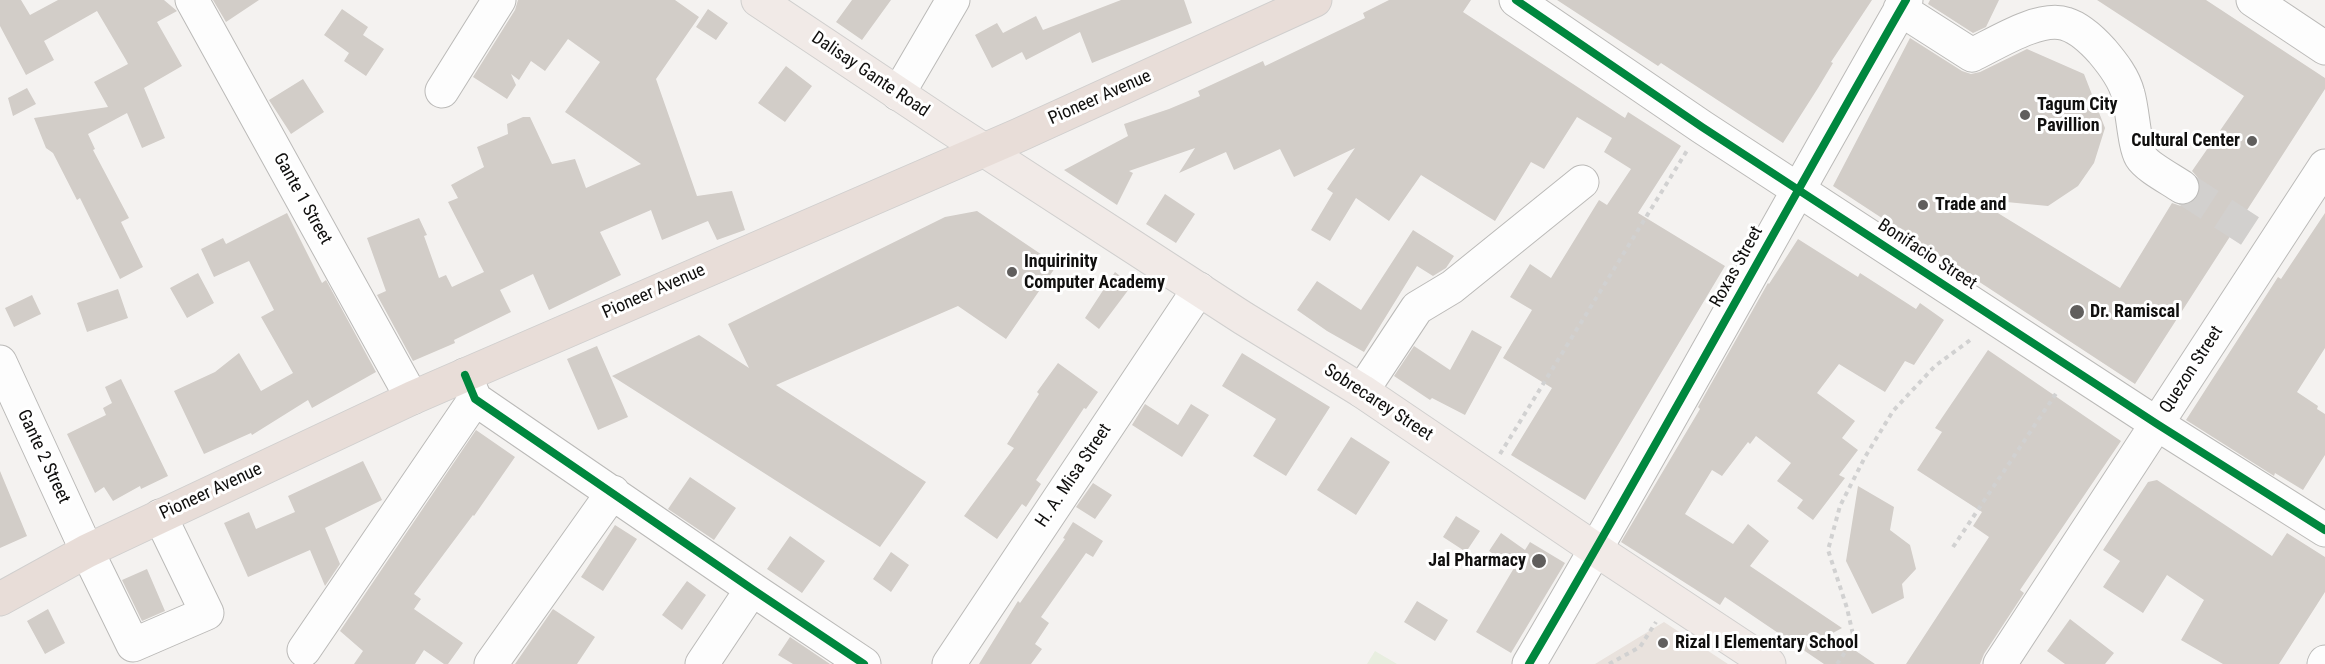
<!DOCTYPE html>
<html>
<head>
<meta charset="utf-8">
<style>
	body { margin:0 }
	canvas { display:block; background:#f4f2f0 }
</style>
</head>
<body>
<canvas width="2325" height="664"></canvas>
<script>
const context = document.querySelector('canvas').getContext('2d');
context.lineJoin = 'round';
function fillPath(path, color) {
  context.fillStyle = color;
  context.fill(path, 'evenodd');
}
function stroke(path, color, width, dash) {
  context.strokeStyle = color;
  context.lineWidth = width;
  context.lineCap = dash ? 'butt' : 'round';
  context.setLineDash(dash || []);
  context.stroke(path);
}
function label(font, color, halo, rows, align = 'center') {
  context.font = font + ' "Roboto Condensed",sans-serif';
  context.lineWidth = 6;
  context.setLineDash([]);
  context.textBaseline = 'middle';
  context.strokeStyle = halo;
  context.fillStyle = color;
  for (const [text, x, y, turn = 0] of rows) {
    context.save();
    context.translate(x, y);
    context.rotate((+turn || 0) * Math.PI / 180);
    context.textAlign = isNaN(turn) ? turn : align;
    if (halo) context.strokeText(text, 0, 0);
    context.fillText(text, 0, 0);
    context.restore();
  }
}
fillPath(new Path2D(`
	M1664,622l64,42h-133z`), '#e9e2dd');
fillPath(new Path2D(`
	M1375,651l22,13h-30z`), '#e8eee0');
fillPath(new Path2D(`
	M0,0h21l9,15 28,-15h106l13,11 -20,11 25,44 -38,22 21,50 -23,10 -15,-35 -39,21 7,15 -2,1 36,68 -8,4 22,45 -23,12 -40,-81 -3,2 -24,-47 -7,-5 -12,-30 74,-11 -14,-25 34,-18 -2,-4 -29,-49 -53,30 10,19 -28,15 -26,-49z
	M213,0h46l-33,22z
	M518,0h157l24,17 -43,62 41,117 35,-5 13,39 -28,10 -9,-19 -46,19 -11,-30 -51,22 21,43 -72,35 -16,-36 -33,16 11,22 -57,28 1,3 -42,18 -36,-66 9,-4 -19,-53 52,-20 8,17 -3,1 15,42 7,-3 6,12 32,-15 -36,-70 10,-4 -7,-13 33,-18 -7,-20 31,-13 -1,-10 16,-7h7l22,47 23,-5 11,29 55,-24 -76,-52 35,-50 -32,-23 -23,32 -14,-10 -12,19 -8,-6 5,11 -9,14 -34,-22 42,-67z
	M852,0h39l-29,40 -26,-18z
	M1121,0h63l8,23 -100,40 -12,-31 -54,28 -4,-8 -30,16 -17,-33 22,-12 6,10 33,-17 7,14z
	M1389,0h82l-8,12 162,106 3,-6 53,34 -43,67 87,53 -140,234 -74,-45 41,-67 -49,-30 29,-48 -22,-13 20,-33 21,14 48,-78 8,5 24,-36 -27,-17 8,-14 -35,-21 -33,52 -13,-7 -36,59 -74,-46 -32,46 -33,-23 -26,43 -19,-11 22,-37 -6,-4 28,-41 -61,29 -14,-28 -46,21 -8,-18 -47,21 16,-25 -66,23 4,2 -16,32 -53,-35 64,-34 -4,-12 45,-15 31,-13 -2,-5 65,-30 2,5 100,-48 -2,-5z
	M1557,0h315l-41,62 2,1 -15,25 -35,55 -122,-80 -3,3z
	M1930,0h69l-13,27 -13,6 -45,-29z
	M2097,0h109l119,78v11l-190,295 -302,-198 77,-148 52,33 9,3 9,-2 47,-23 57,25 21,54 -11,35 -16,23 -30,20 -73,-7 145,89 52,-85 9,3 9,-2 8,-7 3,-9 -2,-9 -7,-8 52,-75z
	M342,9l26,18 -5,8 21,14 -18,27 -22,-15 5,-8 -25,-18z
	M708,9l20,14 -12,17 -20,-13z
	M786,66l26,20 -27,36 -27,-19z
	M303,79l21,33 -33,22 -22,-34z
	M27,88l9,16 -23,12 -5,-18z
	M1165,194l30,20 -19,29 -30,-19z
	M977,211l80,54 -51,74 -48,-33 -182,79 150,97 -46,65 -268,-171 87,-41 50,33 -21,-44 217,-107z
	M287,213l35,70 4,-3 50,92 -64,36 -4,-8 -56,35 -1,-2 -47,21 -30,-63 41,-19 24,-19 22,38 32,-18 -32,-56 13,-7 -25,-49 -35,16 -13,-28 22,-11 3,6z
	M2325,213v135l-28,44 21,14 -1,3 8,5v41l-22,35 -28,-17 -1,3 -88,-56 92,-143 3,2z
	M1413,230l41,26 -8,12 -13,8 -16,-10 -53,86 -37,-21 -30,-21 20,-29 44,29z
	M1798,239l60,38 2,-4 56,36 4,-6 24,17 -30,45 -9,-4 -20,31 -46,-28 -22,29 38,28 -13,17 16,12 -19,25 6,3 -32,42 -16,-12 6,-8 -26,-19 14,-18 -35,-27 -6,8 -2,-2 -26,34 -10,-6 -27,44 48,30 15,-20 21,17 -19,25 92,62 -11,6 44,30h-51l-99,-67 -5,8 -99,-63 79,-133 -2,-2 70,-124 1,1z
	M1115,272l17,13 -33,44 -14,-11z
	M198,273l16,30 -27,15 -17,-30z
	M118,289l10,29 -41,14 -10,-29z
	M32,295l9,19 -27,13 -9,-19z
	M1472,330l30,17 -37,68 -33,-17 -2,2 -36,-24 20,-30 36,24z
	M597,346l31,71 -30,13 -31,-71z
	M1988,350l133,91 -101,149 4,3 -40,61 -4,10h-74l83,-127 -16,-11 9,-14 -65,-42 25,-38 -7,-4z
	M1242,353l88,54 -44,69 -33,-20 23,-37 -54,-33z
	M1058,363l40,29 -12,17 -2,-1 -48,72 5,4 -15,23 -4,-3 -25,35 -33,-23 50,-68 -7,-4 32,-50 -2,-2z
	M121,379l47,97 -27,13 -1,-3 -27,15 -9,-14 -9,6 -28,-59 39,-19 -3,-7 9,-5 -7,-16z
	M1145,404l33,21 13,-21 18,11 -27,42 -50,-32z
	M476,430l39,27 -41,59 -1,-1 -59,79 7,5 -7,10 49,34 -15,21h-4l-20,-14 -9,14h-61l9,-13 -23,-20z
	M1351,437l39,25 -34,53 -39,-25z
	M363,461l19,39 -57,28 15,36 -15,22 -15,-36 -62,27 -24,-54 25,-11 7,17 39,-17 -7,-16z
	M0,471l27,65 -27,12z
	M690,477l46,31 -22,32 -46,-31z
	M2157,480l115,76 15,-23 38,24v35l-46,72h-56l-42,-24 23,-40 -37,-25 -24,38 -40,-26 17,-26 -17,-11 45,-68z
	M1093,483l19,12 -17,24 -19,-12z
	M1858,486l36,21 -4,23 20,15 6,24 -14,15 2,14 -32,16 -26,-53z
	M1456,516l24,15 -14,21 -23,-15z
	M1073,522l30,19 -10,16 -7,-4 -45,64 8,6 -14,21 7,5 -11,15h-52l39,-63 2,2 45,-64 -2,-1z
	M615,525l22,14 -34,52 -22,-14z
	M1501,533l24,17 5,-8 35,21 -54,90 -35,-21 38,-64 -25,-17z
	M790,536l35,25 -23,32 -35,-24z
	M891,552l18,13 -18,27 -18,-13z
	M147,569l18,42 -23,10 -20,-41z
	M687,581l19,14 -24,35 -20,-15z
	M1417,601l31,19 -13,21 -31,-19z
	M48,609l17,34 -20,11 -18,-33z
	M553,609l42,28 -18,27h-62z
	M2070,619l44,34 -9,11h-40l-18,-13z
	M790,637l40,27h-37l-15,-9z`), '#d2cdc8');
stroke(new Path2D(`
	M2182,187l68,44`), '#d2d0ce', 33, [33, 16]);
const minor = new Path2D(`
	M192,0l220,398
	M1516,0l186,127 455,297 168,106
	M2253,0l72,48
	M1900,9l72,46c23,-11 68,-40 94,-31 13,4 27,17 36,27 11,13 22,27 26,43 5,17 6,51 13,63 6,10 31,23 41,30
	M442,91l57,-91
	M898,94l55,-94
	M0,362l87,189 46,94 74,-32 -47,-97
	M465,375l10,24 277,190 112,75
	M1362,391l55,-83 35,-21 130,-105
	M304,650l171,-251
	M491,664l122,-172
	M702,664l50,-75
	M949,664l250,-375
	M1529,664c129,-219 250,-443 377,-664
	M2000,664l325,-498
	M2324,664l1,-2`);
const major = new Path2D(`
	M758,0l189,126 296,192 119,73 233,158 174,115`);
const highway = new Path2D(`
	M0,599l87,-48 325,-153 607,-263 296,-135`);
stroke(minor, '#bbbab8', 35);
stroke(major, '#d0cfce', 35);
stroke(highway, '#d0cfce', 35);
stroke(new Path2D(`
	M1500,454l188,-305
	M1953,547l104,-155
	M1609,664l31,-17 16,-25
	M1837,664l17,-25 -7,-31 -19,-58 12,-44 25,-49 28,-46 42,-45 38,-28`), '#d1d1d1', 4, [4.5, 4.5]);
stroke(minor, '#fdfdfd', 33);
stroke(major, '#f1eae7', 33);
stroke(highway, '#e8ddd8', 33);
stroke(new Path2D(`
	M1516,0l186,127 455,297 168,106
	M465,375l10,24 277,190 112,75
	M1529,664c129,-219 250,-443 377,-664`), '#00873e', 8);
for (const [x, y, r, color] of [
	[2025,115,6,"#605e5d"],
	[2252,141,6,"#605e5d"],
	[1923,205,6,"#605e5d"],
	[1012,272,6,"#605e5d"],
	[2077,312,8,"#605e5d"],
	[1539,561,8,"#605e5d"],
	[1663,643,6,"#605e5d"]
]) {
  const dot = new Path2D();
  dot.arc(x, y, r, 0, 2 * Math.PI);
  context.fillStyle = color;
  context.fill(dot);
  stroke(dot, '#fff', 2);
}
label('18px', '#100f0e', '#fff', [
	["Dalisay Gante Road",870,75,34],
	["Pioneer Avenue",1100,98,-24],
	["Gante 1 Street",302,199,61],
	["Bonifacio Street",1927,255,33],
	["Roxas Street",1737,267,-61],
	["Pioneer Avenue",654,292,-24],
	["Quezon Street",2192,370,-57],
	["Sobrecarey Street",1378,403,33],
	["Gante 2 Street",43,457,65],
	["H. A. Misa Street",1074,476,-56],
	["Pioneer Avenue",211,492,-25]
]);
label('bold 18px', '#100f0e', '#fff', [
	["Tagum City",2037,105],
	["Pavillion",2037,126],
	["Cultural Center",2240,141,"right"],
	["Trade and",1935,205],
	["Inquirinity",1024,262],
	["Computer Academy",1024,283],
	["Dr. Ramiscal",2090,312],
	["Jal Pharmacy",1526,561,"right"],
	["Rizal I Elementary School",1675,643]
], 'left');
</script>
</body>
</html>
